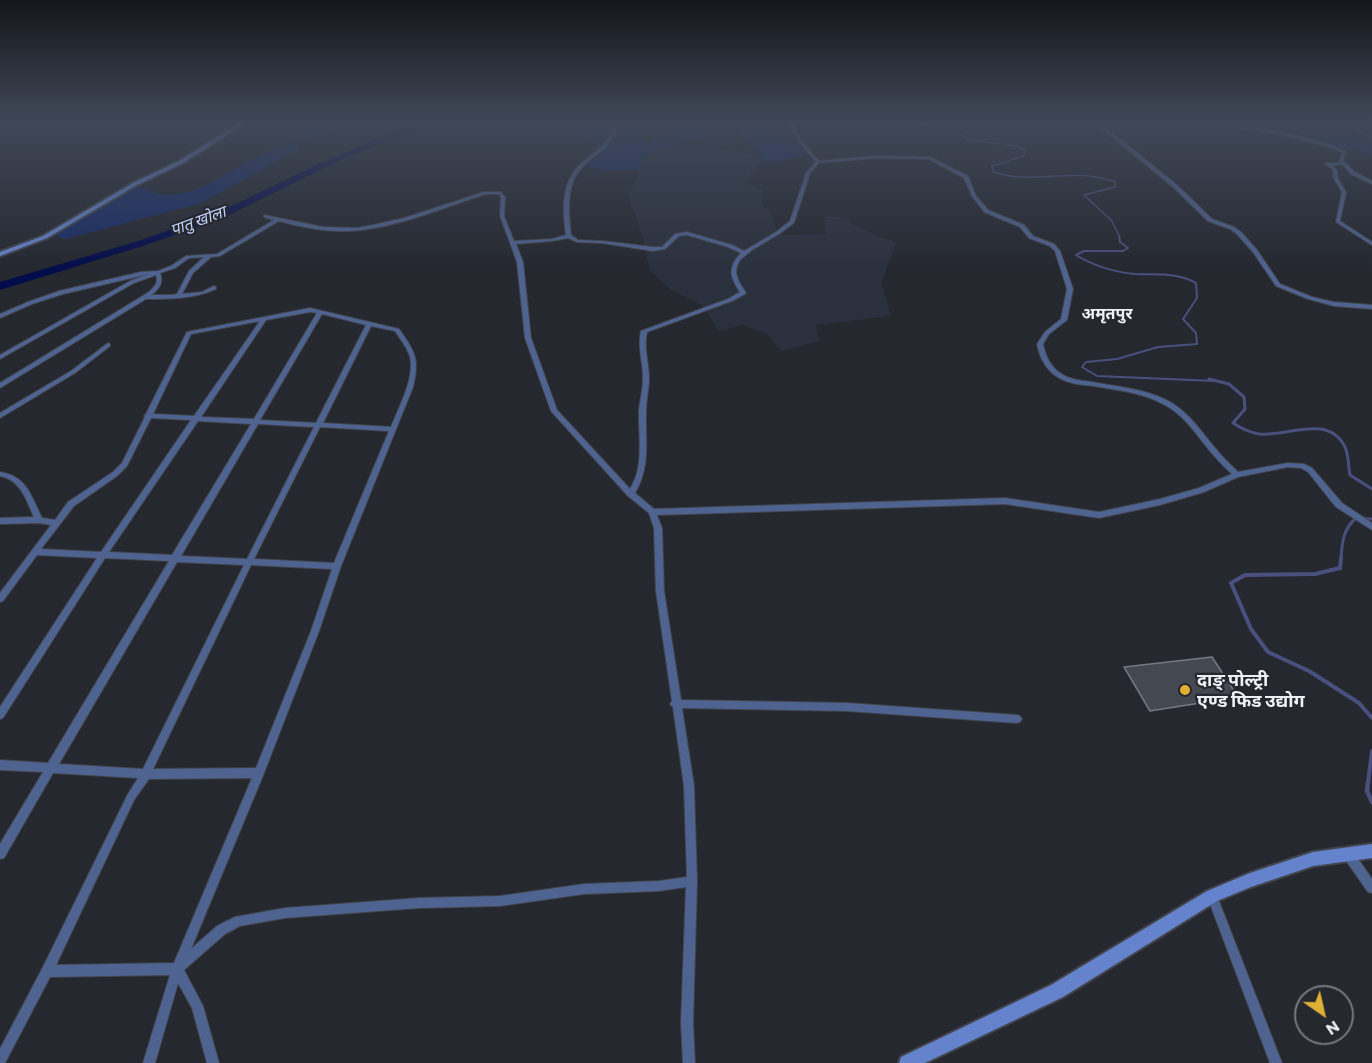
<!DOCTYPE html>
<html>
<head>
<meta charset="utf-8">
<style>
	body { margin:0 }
	#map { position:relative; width:1372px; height:1063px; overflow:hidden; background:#25282f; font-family:Commissioner,sans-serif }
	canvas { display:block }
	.north { position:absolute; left:1294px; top:985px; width:60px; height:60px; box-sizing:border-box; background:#25282f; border:2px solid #75787e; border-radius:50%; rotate:146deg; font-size:16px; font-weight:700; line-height:24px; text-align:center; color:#eef0f5 }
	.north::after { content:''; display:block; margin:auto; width:21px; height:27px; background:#e0b034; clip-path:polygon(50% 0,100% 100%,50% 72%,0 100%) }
</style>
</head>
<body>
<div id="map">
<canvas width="1372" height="1063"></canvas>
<div class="north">N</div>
</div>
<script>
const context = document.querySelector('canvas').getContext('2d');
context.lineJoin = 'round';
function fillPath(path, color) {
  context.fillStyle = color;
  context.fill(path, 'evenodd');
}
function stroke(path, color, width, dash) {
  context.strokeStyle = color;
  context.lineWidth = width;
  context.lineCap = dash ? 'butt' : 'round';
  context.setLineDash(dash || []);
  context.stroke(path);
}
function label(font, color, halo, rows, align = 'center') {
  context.font = font + ' Commissioner,"Noto Sans Devanagari",sans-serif';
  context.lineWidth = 4.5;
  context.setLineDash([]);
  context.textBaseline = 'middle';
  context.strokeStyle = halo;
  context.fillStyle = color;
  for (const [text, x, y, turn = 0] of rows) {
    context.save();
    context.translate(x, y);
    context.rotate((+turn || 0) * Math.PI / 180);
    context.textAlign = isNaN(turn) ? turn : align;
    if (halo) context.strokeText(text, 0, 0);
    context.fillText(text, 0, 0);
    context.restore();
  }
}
fillPath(new Path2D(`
	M685,144l77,12 -16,27 17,7 -2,12 12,14 3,15 7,4 43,-1 -2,-17h22l8,8 42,18 -15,40 10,33 -75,9 3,16 -39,10 -13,-17 -25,-9 -23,6 -17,-26 -31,-15 -21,-19 -7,-32 -15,-46 10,-16 -1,-7 4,-11 21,-12z`), '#2a303d');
fillPath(new Path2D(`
	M311,123h52l-17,6 -60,12z
	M564,123h75l5,11 -2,7 5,3 14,-9 10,-3 7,-9h36l-4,10c-23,12 -49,10 -69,26v7l-4,4h-33l-18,-4 15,-12 1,-4 -7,-7z
	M732,123h34l3,4 -1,3c11,10 32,10 39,23l-25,8h-21l1,-5 -22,-23v-6z
	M1321,123h6l45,23v9c-17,-6 -32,-6 -49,-13v-5l12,-5z
	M298,144l2,3 -3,3 -96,53 -128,34 -9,2 -6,-3 -1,-3 79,-46c11,0 21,9 32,8 43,0 84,-47 130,-51z`), '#192d67');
stroke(new Path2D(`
	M916,123l8,2 9,-2
	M974,123l-10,12 3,4 50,7 9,5 -3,5 -31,10 1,6c43,14 78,-6 122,10v5l-31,8 28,26 8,17
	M1347,123l25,16`), '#4a507e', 1.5);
stroke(new Path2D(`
	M1119,236l1,6 8,6 -5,3h-39l-8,4c18,11 38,17 59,19 22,1 42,-2 61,9l1,15 -14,21 13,14 1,11 -39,3 -41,12 -31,3 -4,5 15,9 118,5`), '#4a507e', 2);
stroke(new Path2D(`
	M1209,379l20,5 15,13 1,12 -12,14c9,6 15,9 26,11 28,3 69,-21 86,13 4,8 3,19 5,28l22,14
	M1341,559c1,-16 2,-30 15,-41l16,1`), '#4a507e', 3);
stroke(new Path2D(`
	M1341,558l-1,10 -25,6 -70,1 -14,8 20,46 17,23 41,19 50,32 13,15
	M1368,783l4,-32`), '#4a507e', 4);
stroke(new Path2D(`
	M1368,782l-1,9 5,11`), '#4a507e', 4.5);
fillPath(new Path2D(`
	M414,123h12l-97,43 -106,52 -77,27 -146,45v-8l138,-41 77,-27 108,-52z`), '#030c4b');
const building = new Path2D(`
	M1212,657l26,40 -88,14 -26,-44z`);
fillPath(building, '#444850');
stroke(building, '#757982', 1.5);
const street = new Path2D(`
	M613,123h4c-3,28 -27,31 -40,51 -11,17 -8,42 -6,61l7,5 24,1 51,6h9l13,-13 12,-2 45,13 12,6 32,-19 14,-11 16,-48 10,-11 -18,-21 -10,-18h4l9,17 18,21 56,-5 55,1 38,19 8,20 12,14 36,15 9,11 21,8 6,7 13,38 -6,31 -18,14 -6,10c3,15 11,29 27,34 8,3 18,3 27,5 25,4 53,7 75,20 19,12 30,30 44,46 7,9 15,16 22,23l50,-9 16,1 8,4 30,35 30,20v7l-36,-23 -28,-35 -7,-4 -13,-1 -50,10 -34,15 -44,13 -61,13 -94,-14 -348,11 5,13 2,63 17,109 166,3 170,12 3,1 2,3 -2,3 -3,1 -170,-12 -165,-3 12,78 3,95 -4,142 2,40h-12l-2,-40 5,-136 -27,4 -75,3 -84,12 -81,2 -134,10 -45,8 -15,8 -41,36 19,36 16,57h-12l-15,-55 -14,-25 -23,80h-12l27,-88 -120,2 -45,86h-5v-14l43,-82 85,-173 10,-16 -85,-5 -49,85 -4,1v-15l43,-72 -43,-2v-10l48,3 121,-202 -64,-3 -102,160 -3,1v-12l97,-149 -60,-3 -34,46 -3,1v-9l51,-68 -12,-2 -39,1v-6l34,-1c-8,-17 -13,-37 -34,-41v-4c27,4 31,24 42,46l13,2 13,-18 45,-30 9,-9 23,-46 -1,-1 2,-2 41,-82 123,-24 89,21c16,23 21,30 14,58l-72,179 -22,65 -55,142 -73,176 26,-23 18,-9 50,-9 134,-10 81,-2 84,-12 75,-3 28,-4 -3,-91 -11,-79 -3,-3 2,-3 -16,-110 -2,-63 -5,-15 -21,-17 -77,-85 -26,-73 -8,-76 -17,-46 1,-19 -2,-3h-13c-45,14 -91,35 -138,37 -24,1 -47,-4 -69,-10l-59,35 -9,1 -18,16 -11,21 20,-2 12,-6 2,1v2c-22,10 -47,10 -70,10l-146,89v-5l149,-91c5,-5 10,-9 7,-17l-22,8 -134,76v-4l130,-74 19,-7 -86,20 -31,10 -32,14v-4l28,-12 31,-11 82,-19 17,-1 13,-5 15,-10 31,-2 57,-34 -10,-3v-2l59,12 34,1 16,-3 31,-7 80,-26h16l5,5 -1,19 10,25 38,-2 14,-4c-3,-21 -5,-47 9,-65 14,-18 35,-21 38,-47zM875,158l54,1 35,19 8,18 12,16 36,15 9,11 21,8 5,5 12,38 -6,30 -16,13 -8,12c3,16 11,29 26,36 9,4 21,5 31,6 24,4 50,7 71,19 20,11 31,29 45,46 7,8 14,16 22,23l-33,14 -39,11 -61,13 -94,-14 -351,11 -19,-16c16,-27 10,-52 11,-82 0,-11 3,-22 3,-32 0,-17 -6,-31 -2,-47l85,-31 13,-7 1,-1 -7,-11 -3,-9 1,-7 3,-6 12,-10 27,-16 15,-11 16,-50 9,-10zM687,235l41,12 13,6c-14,15 -11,24 -1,39l-12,7 -87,32c-4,16 2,30 2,47 0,11 -3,22 -4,32 -1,27 6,55 -9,79l-73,-79 -26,-72 -8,-76 -7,-18 36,-3 16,-3 9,4 25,1 51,8 12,-2 14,-13zM204,257l-15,14 -12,23 -5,1h-21c8,-6 13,-12 9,-22l15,-5 14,-10zM310,312l7,1 -63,106 -53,-2 65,-97zM322,314l44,11 -50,98 -56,-3zM260,321l-66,95 -41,-2 38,-80zM371,326l24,5c5,8 12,16 15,26 5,21 -11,50 -19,70l-68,-4zM151,418l40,2 -90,132 -60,-3 33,-43 43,-30 10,-10zM198,421l53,3 -79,131 -63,-3zM258,424l56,3 -67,132 -66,-3zM320,427l69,4 -55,132 -80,-4zM177,562l67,3 -101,204 -84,-5zM251,565l81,4 -21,62 -55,137 -103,1zM252,778l-78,185 -118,2 78,-165 15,-21z
	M1095,123h5l77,62 35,34 22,8 7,5 16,18 23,34 32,13 22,5 38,3v4l-38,-3 -26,-7 -32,-13 -23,-34 -16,-18 -7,-5 -22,-8 -35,-34z
	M1213,123c16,0 31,4 47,6 26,4 64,10 86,23l-3,8 12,12 17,9v3l-21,-10 -8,-9h-12l6,5 1,9 8,13 -6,29 32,21v3l-36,-23 6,-30 -8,-13 -1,-9 -8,-6 2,-1h14l-2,-3 4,-7 -8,-4 -47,-13z
	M108,343l2,1v2l-35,27 -75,45v-5l71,-42z
	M1348,849l4,1 20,29v14l-4,-1 -24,-34 -1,-4 1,-4z
	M1212,891l4,1 1,4 65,167h-12l-63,-167 1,-4z`);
const secondary = new Path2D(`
	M239,123h7l-63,40 -46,22 -90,53 -47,18v-4l43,-16 90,-53 46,-22z
	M1372,844v14l-59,8 -62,21 -34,14 -154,96 -138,66h-26l2,-6 150,-72 156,-94 43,-18 63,-21z`);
stroke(street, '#41444b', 2);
stroke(secondary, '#41444b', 4);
fillPath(street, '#4f6391');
fillPath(secondary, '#6583cd');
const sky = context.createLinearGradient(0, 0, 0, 272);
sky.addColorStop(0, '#14161a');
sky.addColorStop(0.45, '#404858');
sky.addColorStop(1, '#40485800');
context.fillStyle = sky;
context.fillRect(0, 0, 1372, 272);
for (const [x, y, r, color] of [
	[1185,690,6,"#e0b034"]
]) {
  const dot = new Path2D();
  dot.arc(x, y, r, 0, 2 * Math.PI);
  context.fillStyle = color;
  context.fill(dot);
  stroke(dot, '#25282f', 2);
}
label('italic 16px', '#bfd0f7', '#25282f', [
	["पातु खोला",198,221,-20]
]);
label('bold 16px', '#eef0f5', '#25282f', [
	["अमृतपुर",1107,314]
]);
label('bold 18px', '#eef0f5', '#25282f', [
	["दाङ् पोल्ट्री",1197,680],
	["एण्ड फिड उद्योग",1197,701]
], 'left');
</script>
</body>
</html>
